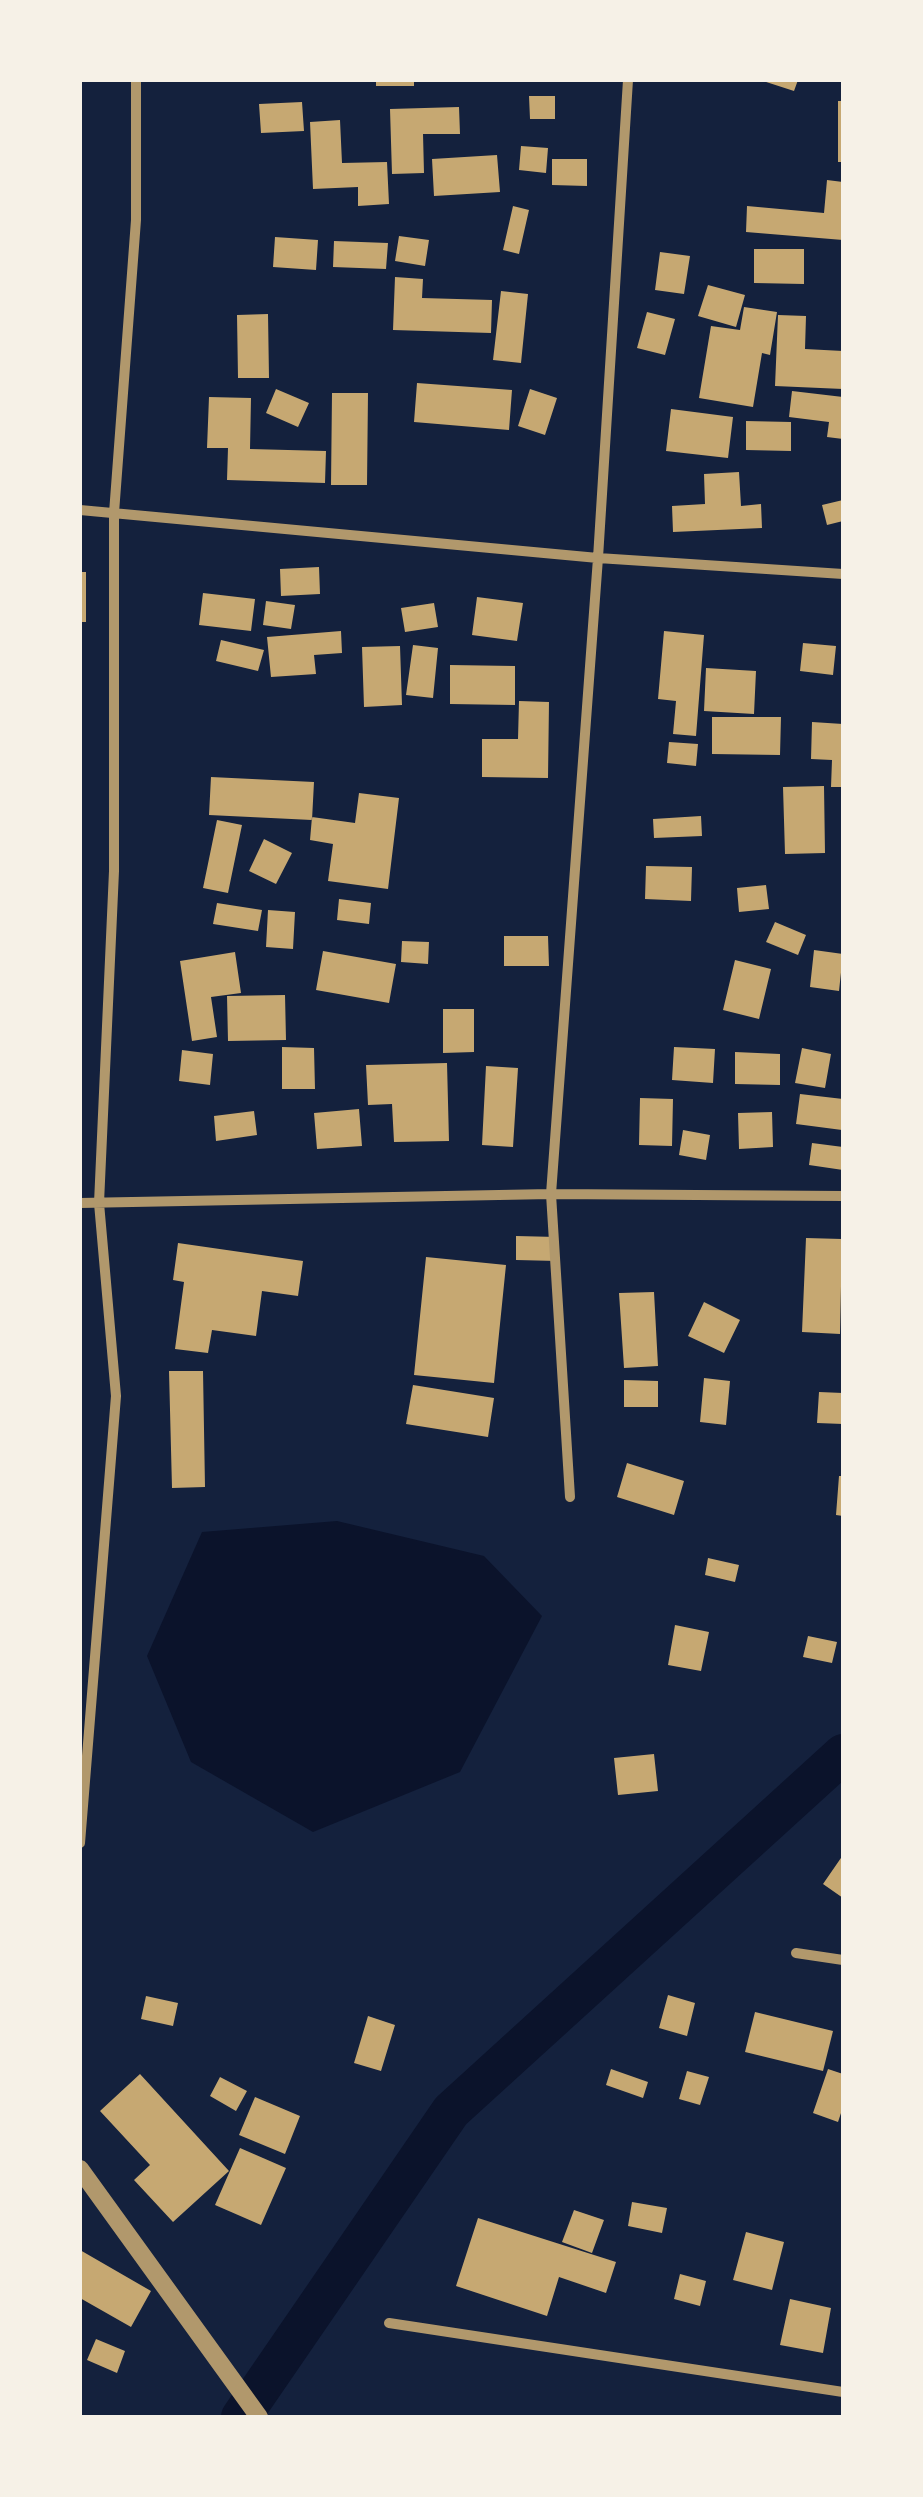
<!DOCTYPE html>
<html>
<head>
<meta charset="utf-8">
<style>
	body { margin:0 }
	#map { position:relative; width:923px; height:2497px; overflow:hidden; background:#14213d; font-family:"Source Sans 3",sans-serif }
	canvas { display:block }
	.frame { position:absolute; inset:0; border:82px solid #f6f1e7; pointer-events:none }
</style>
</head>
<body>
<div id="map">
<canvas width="923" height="2497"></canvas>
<div class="frame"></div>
</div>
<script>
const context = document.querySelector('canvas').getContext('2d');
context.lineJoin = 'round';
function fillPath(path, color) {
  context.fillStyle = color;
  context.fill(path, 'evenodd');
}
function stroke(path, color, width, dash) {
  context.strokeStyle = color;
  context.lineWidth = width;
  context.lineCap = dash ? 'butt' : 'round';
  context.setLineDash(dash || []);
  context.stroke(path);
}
fillPath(new Path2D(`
	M337,1521l147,35 58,60 -82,156 -147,60 -122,-70 -44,-106 55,-124z`), '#0b132b');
stroke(new Path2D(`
	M241,2417l210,-306 392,-357`), '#0b132b', 40);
fillPath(new Path2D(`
	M376,80h38v6h-38z
	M760,80h38l-4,11z
	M529,96h26v23h-25z
	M838,101h5v61h-5z
	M302,102l2,29 -43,2 -2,-29z
	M459,107l1,27h-37l1,39 -32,1 -2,-65z
	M340,120l2,43 45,-1 2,42 -31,2v-19l-45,2 -3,-67z
	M521,146l27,2 -2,25 -27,-3z
	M497,155l3,37 -66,4 -2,-37z
	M552,159h35v27l-35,-1z
	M827,180l16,2v58l-97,-8 1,-26 77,7z
	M513,206l16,4 -10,44 -16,-4z
	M399,236l30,4 -4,26 -30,-5z
	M275,237l43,3 -2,30 -43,-3z
	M334,241l54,2 -2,26 -53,-2z
	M754,249h50v35l-50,-1z
	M660,252l30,4 -6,38 -29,-4z
	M395,277l28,2 -1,19 70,2 -1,33 -98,-3z
	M708,285l37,10 -9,32 -38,-11z
	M501,291l27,3 -7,69 -28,-3z
	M744,307l33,5 -7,43 -8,-2 -9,54 -54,-9 12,-72 29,4z
	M647,312l28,7 -10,36 -28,-7z
	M268,314l1,64h-31l-1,-63z
	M778,315l28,1 -1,33 38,2v38l-68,-3z
	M417,383l95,7 -3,40 -95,-8z
	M276,389l33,14 -11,24 -32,-14z
	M530,389l27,9 -12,37 -27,-9z
	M792,391l51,6v42l-16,-2 2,-15 -40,-5z
	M332,393h36l-1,92h-36z
	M209,397l42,1 -1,51 76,2 -1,32 -98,-3 1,-32h-21z
	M671,409l62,8 -5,41 -62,-7z
	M746,421l45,1v29l-45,-1z
	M739,472l2,34 20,-2 1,24 -89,4 -1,-26 33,-2 -1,-30z
	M843,500v21l-16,4 -5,-20z
	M319,567l1,27 -39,2 -1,-27z
	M80,572h6v50h-6z
	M203,593l52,6 -4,32 -52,-6z
	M477,597l46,6 -6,38 -45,-6z
	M266,601l29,4 -4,24 -28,-4z
	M434,603l4,24 -33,5 -4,-24z
	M341,631l1,22 -28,2 2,19 -45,3 -4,-40z
	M664,631l40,4 -8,101 -23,-2 3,-33 -18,-2z
	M221,640l43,10 -6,21 -42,-10z
	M803,643l33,3 -3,29 -33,-4z
	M413,645l25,3 -5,50 -27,-3z
	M400,646l2,59 -38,2 -2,-60z
	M450,665l65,1v39l-65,-1z
	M706,668l50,3 -2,43 -50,-3z
	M519,701l30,1 -1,76 -66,-1v-38h36z
	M712,717h69l-1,38 -68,-1z
	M812,722l31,2v63h-12l1,-27 -21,-1z
	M669,742l29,2 -2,22 -29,-3z
	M211,777l103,5 -2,38 -103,-5z
	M824,786l1,67 -40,1 -2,-67z
	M359,793l40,5 -11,91 -60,-8 5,-37 -23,-4 2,-23 43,6z
	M701,816l1,20 -48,2 -1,-19z
	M217,820l25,5 -14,68 -25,-5z
	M264,839l28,14 -16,31 -27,-13z
	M646,866l46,1 -1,34 -46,-2z
	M766,885l3,24 -30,3 -2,-24z
	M339,899l32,4 -2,21 -32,-4z
	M217,903l45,7 -4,21 -45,-7z
	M268,910l27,2 -2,37 -27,-2z
	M775,922l31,13 -8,20 -32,-13z
	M504,936h44l1,30h-45z
	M402,941l27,1 -1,22 -27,-2z
	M814,950l29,4 -4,37 -29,-4z
	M323,951l73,13 -7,39 -73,-13z
	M235,952l6,41 -30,4 6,40 -25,4 -12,-80z
	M735,960l36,9 -12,50 -36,-9z
	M285,995l1,45 -58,1 -1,-45z
	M443,1009h31v43l-31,1z
	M282,1047l32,1 1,41h-33z
	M674,1047l41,2 -2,34 -41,-3z
	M802,1048l29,6 -6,34 -30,-5z
	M182,1050l31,4 -3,31 -31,-4z
	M735,1052l45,2v31l-45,-1z
	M447,1063l2,78 -55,1 -2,-38 -24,1 -2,-40z
	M486,1066l32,2 -5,79 -31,-2z
	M800,1094l43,5 -1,31 -46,-6z
	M640,1098l33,1 -1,47 -33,-1z
	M359,1109l3,37 -45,3 -3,-36z
	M254,1111l3,24 -41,6 -2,-25z
	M772,1112l1,35 -34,2 -1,-36z
	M683,1130l27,5 -4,25 -27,-5z
	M812,1143l31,4v23l-34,-5z
	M516,1236l41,1v24l-41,-1z
	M806,1238l36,1 -2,95 -38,-2z
	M178,1243l125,18 -5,35 -36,-5 -6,45 -44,-6 -4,23 -33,-4 9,-67 -11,-2z
	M426,1257l80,8 -12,118 -80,-8z
	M654,1292l4,74 -34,2 -5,-75z
	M704,1302l36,18 -16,33 -36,-17z
	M169,1371h34l2,116 -33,1z
	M704,1378l26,3 -4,44 -26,-3z
	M624,1380l34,1v26h-34z
	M413,1385l81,13 -6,39 -82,-13z
	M819,1392l24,1v31l-26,-1z
	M627,1463l57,18 -10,34 -57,-18z
	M839,1476h4v40l-7,-1z
	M708,1558l31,7 -4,17 -30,-7z
	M675,1625l34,7 -8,39 -33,-6z
	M808,1636l29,6 -5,21 -29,-6z
	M654,1754l4,37 -40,4 -4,-37z
	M843,1855v43l-20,-14z
	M668,1995l27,8 -8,33 -28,-8z
	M146,1996l32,7 -5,23 -32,-7z
	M755,2012l78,19 -10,40 -78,-19z
	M368,2016l27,9 -14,46 -27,-8z
	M611,2069l37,13 -5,16 -37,-13z
	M828,2069l15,5v33l-5,15 -25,-9z
	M687,2071l22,6 -9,28 -21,-6z
	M140,2074l89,97 -56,51 -39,-42 16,-15 -50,-54z
	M220,2077l27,14 -11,20 -26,-15z
	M255,2097l45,19 -15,38 -46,-19z
	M240,2148l46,20 -25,57 -46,-20z
	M632,2202l35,6 -5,25 -34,-7z
	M574,2210l30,10 -12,33 -30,-11z
	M478,2218l138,44 -10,31 -47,-16 -12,39 -91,-30z
	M746,2232l38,10 -12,48 -39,-10z
	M80,2250l71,41 -20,36 -51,-29z
	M680,2274l26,7 -6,25 -26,-7z
	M790,2299l41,9 -8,45 -43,-8z
	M96,2339l29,12 -8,22 -30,-13z`), '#c6a872');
stroke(new Path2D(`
	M80,510l518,48 245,16
	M80,1203l471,-9 292,2
	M570,1497l-19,-303 47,-636 30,-478
	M80,1843l36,-447 -17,-193 15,-332v-358l22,-293v-140
	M796,1953l47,7
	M389,2323l454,69`), '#b1986c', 10);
stroke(new Path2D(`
	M80,2169l179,248`), '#b1986c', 18);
</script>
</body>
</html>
